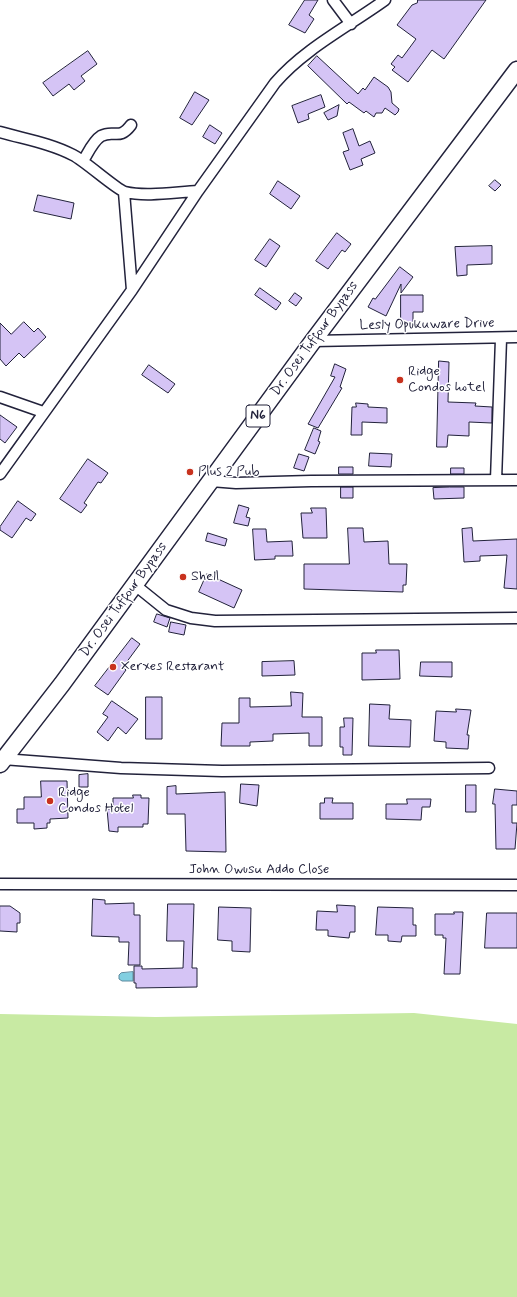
<!DOCTYPE html>
<html>
<head>
<meta charset="utf-8">
<style>
	body { margin:0 }
	canvas { display:block; background:#fff }
</style>
</head>
<body>
<canvas width="517" height="1297"></canvas>
<script>
const context = document.querySelector('canvas').getContext('2d');
context.lineJoin = 'round';
function fillPath(path, color) {
  context.fillStyle = color;
  context.fill(path, 'evenodd');
}
function stroke(path, color, width, dash) {
  context.strokeStyle = color;
  context.lineWidth = width;
  context.lineCap = dash ? 'butt' : 'round';
  context.setLineDash(dash || []);
  context.stroke(path);
}
function label(font, color, halo, rows, align = 'center') {
  context.font = font + ' Mynerve,sans-serif';
  context.lineWidth = 3;
  context.setLineDash([]);
  context.textBaseline = 'middle';
  context.strokeStyle = halo;
  context.fillStyle = color;
  for (const [text, x, y, turn = 0] of rows) {
    context.save();
    context.translate(x, y);
    context.rotate((+turn || 0) * Math.PI / 180);
    context.textAlign = isNaN(turn) ? turn : align;
    if (halo) context.strokeText(text, 0, 0);
    context.fillText(text, 0, 0);
    context.restore();
  }
}
fillPath(new Path2D(`
	M414,1013l103,11v273h-517v-283l156,3z`), '#c8eaa3');
const water = new Path2D(`
	M133,972v9h-11l-3,-2v-4l2,-2z`);
fillPath(water, '#82cfe1');
stroke(water, '#5c8a9f', 1);
const building = new Path2D(`
	M305,0h13l-9,15 5,4 -9,14 -16,-8z
	M418,0h68l-42,59 -12,-9 -24,32 -16,-12 3,-3 -4,-3 7,-9 4,3 14,-19 -19,-14 15,-20 5,-2z
	M88,51l9,13 -16,12 4,5 -11,9 -5,-6 -16,12 -10,-13z
	M317,56l41,38 5,-6 2,2 9,-13 14,10 3,5 1,11 7,6 -1,3 -3,3 -10,-7 -3,5h-6l-2,4 -8,-6 -2,2 -15,-11 -2,2 -39,-38z
	M195,92l14,8 -17,25 -12,-7z
	M321,95l4,12 -17,7 1,5 -11,4 -6,-17z
	M339,105l-2,11 -9,4 -4,-7z
	M210,125l12,8 -7,11 -12,-7z
	M353,129l6,17 11,-5 5,12 -14,6 2,6 -13,5 -7,-18 6,-2 -6,-17z
	M495,180l6,5 -6,6 -6,-5z
	M278,181l22,15 -9,13 -21,-15z
	M38,195l36,8 -3,16 -37,-8z
	M337,233l14,11 -6,8 -3,-2 -14,19 -12,-8z
	M270,239l10,7 -14,21 -11,-7z
	M492,246v18l-25,1v10l-10,1 -2,-29z
	M400,267l13,10 -12,16v-9l-15,32 -18,-9 5,-9 2,1z
	M260,288l21,15 -5,7 -21,-15z
	M295,293l7,5 -6,8 -7,-5z
	M401,295h22v17h-10v13h-12z
	M24,322l10,10 4,-4 8,9 -22,21 -5,-5 -13,13 -6,-7v-36l11,11z
	M439,361l10,1 -1,40 28,1 -1,3 17,1v16l-23,-1v14l-21,-1 -1,12h-10z
	M335,364l11,5 -6,18 2,1 -24,40 -10,-4 27,-47 -4,-1z
	M149,365l26,19 -7,9 -26,-18z
	M356,403l12,1v3l19,1v15l-25,-1v13h-11l1,-28h4z
	M0,415l17,12 -12,16 -5,-4z
	M314,428l7,3 -3,10 2,1 -5,12 -10,-4z
	M370,453l22,1 -1,13 -22,-1z
	M299,454l10,3 -5,14 -10,-3z
	M88,459l20,14 -7,10 -3,-1 -14,21 3,2 -6,8 -21,-14z
	M339,467h14v7h-14z
	M451,468h13v6h-13z
	M341,487h12v11h-12z
	M450,487h14v11l-30,1 -1,-11z
	M18,501l18,13 -5,7 -5,-3 -14,20 -12,-8v-3z
	M239,505l10,3 -3,9 4,1 -2,8 -14,-3z
	M311,508h15l1,30h-24l-2,-25h11z
	M348,528h15l1,14 24,-1 1,23h18l-1,21h-3v7l-99,-3v-25h45z
	M472,528l1,13 44,-2v50l-13,-1 3,-33 -27,1v5l-16,1 -2,-33z
	M253,529h13l1,13 25,-1 1,15h-18v3l-20,1z
	M208,533l19,6 -2,7 -19,-5z
	M207,574l35,16 -8,18 -35,-16z
	M157,614l13,4 -3,9 -13,-5z
	M171,622l15,3 -2,10 -15,-3z
	M132,638l8,6 -17,23 3,3 -18,25 -13,-9z
	M376,650h23l1,29 -38,1v-27h14z
	M294,661l1,14 -33,1v-14z
	M421,662h31v15l-32,-1z
	M291,692l12,1 -1,24h20v29h-13v-13l-36,1v7l-23,1v4h-29l1,-23h17v-25h11v9l41,-1z
	M146,697h16v42h-16z
	M112,701l26,18 -12,15 -8,-7 -10,14 -11,-9 11,-15 -5,-3z
	M370,704l20,1 -1,14 22,1 -1,27 -41,-1z
	M456,709l15,1 -4,25h2l-1,14 -22,-1v-6l-12,-1 2,-30 20,1z
	M344,718h9l-1,37h-9v-8h-3v-20h4z
	M88,774v13h-9v-12z
	M41,781h26l1,37 -18,1v4h-3v5l-13,1v-6h-17v-14h7v-12h17z
	M241,784l18,1 -2,21 -17,-3z
	M466,785h10v27h-10z
	M176,786v8l49,-2 1,60 -40,-1 -1,-37h-18v-27z
	M495,789l22,2v14h-5v18h5l-2,26h-19l-1,-45h-2z
	M133,795h8v3h8l-1,26h-5v3h-25v5l-9,-1 -2,-22h6v-11h20z
	M325,798h8l-1,5h21v16h-33v-16h4z
	M407,799h24l-1,8h-8l-1,13 -35,-1v-15h21z
	M93,899l12,1v4l29,-1v12h6v50h-12l1,-23h-10v-5l-27,-1z
	M168,904h26l-2,64h5v19l-61,1v-5h-2v-17h8v3l41,-1 1,-27h-17z
	M337,905l18,1v26h-5l-1,6 -21,-2v-6h-12l1,-19 20,1z
	M0,906h10l10,7v10h-3v9l-17,-1z
	M219,907l32,1 -1,44 -18,-1v-10l-14,-1z
	M378,907l35,1v17h3v11h-14l-1,6 -13,-1v-6h-12z
	M454,912h9l-3,62h-16l2,-36h-3v-3h-8v-21h19z
	M487,913h30v35h-32z`);
fillPath(building, '#d5c4f5');
stroke(building, '#22223b', 1);
const minor = new Path2D(`
	M333,0l18,24
	M0,132c24,7 50,11 73,23 12,6 44,35 52,37 21,5 51,0 73,-1
	M83,161c5,-8 10,-20 18,-25 13,-7 18,5 30,-11
	M124,192l8,98
	M313,341l204,-4
	M0,397l43,15
	M0,474l132,-184 66,-99 77,-108c29,-34 74,-57 110,-83
	M496,480l5,-141
	M211,481l25,2 75,-2 206,-1
	M135,585l31,25 25,8 24,3 302,-3
	M3,759l118,9 101,3 267,-3
	M0,884l517,1`);
const trunk = new Path2D(`
	M0,764l62,-80 251,-343 204,-271`);
stroke(minor, '#22223b', 13);
stroke(trunk, '#22223b', 19);
stroke(minor, '#fff', 10);
stroke(trunk, '#fff', 16);
for (const [x, y, r, color] of [
	[400,380,4,"#c8321e"],
	[190,472,4,"#c8321e"],
	[183,577,4,"#c8321e"],
	[113,667,4,"#c8321e"],
	[50,801,4,"#c8321e"]
]) {
  const dot = new Path2D();
  dot.arc(x, y, r, 0, 2 * Math.PI);
  context.fillStyle = color;
  context.fill(dot);
  stroke(dot, '#fff', 1.5);
}
for (const [x, y, w] of [
	[258,416,24]
]) {
  const box = new Path2D();
  box.roundRect(x - w / 2, y - 11, w, 22, 3);
  context.fillStyle = '#fff';
  context.fill(box);
  stroke(box, '#22223b', 1);
}
label('bold 13px', '#22223b', null, [
	["N6",258,416]
]);
label('14px', '#22223b', '#fff', [
	["Lesly Opukuware Drive",427,325,-1],
	["Dr. Osei Tuffour Bypass",315,339,-54],
	["Dr. Osei Tuffour Bypass",124,600,-54],
	["John Owusu Addo Close",259,870]
]);
label('14px', '#22223b', '#fff', [
	["Ridge",408,372],
	["Condos hotel",408,388],
	["Plus 2 Pub",198,472],
	["Shell",191,577],
	["Xerxes Restarant",121,667],
	["Ridge",58,793],
	["Condos Hotel",58,809]
], 'left');
</script>
</body>
</html>
